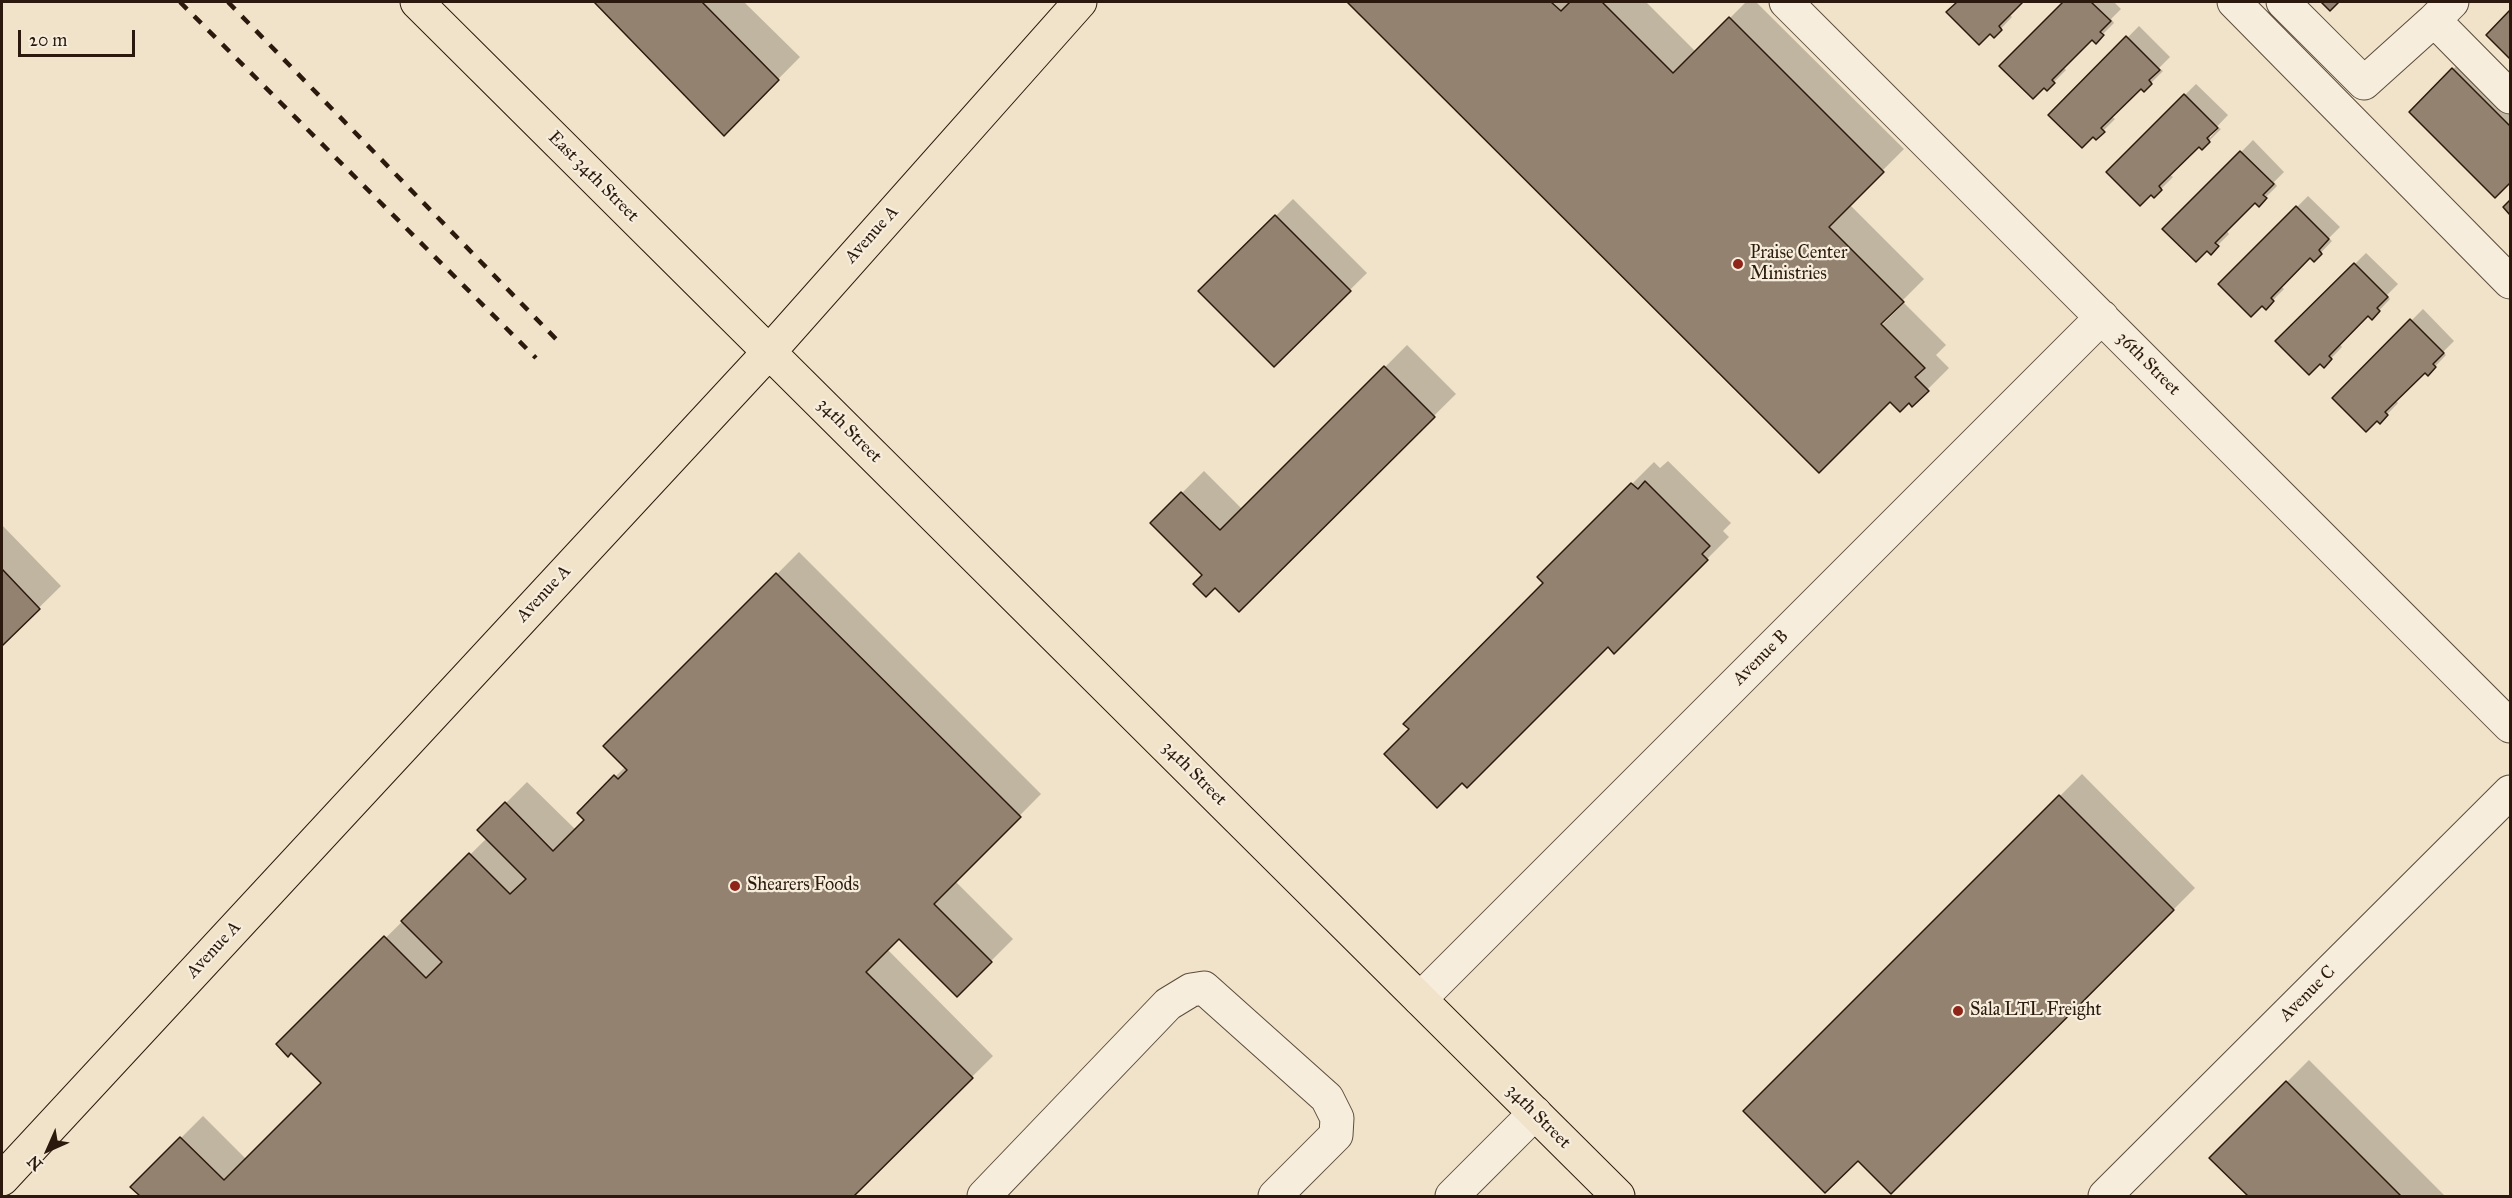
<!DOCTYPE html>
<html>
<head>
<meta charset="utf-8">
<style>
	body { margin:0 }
	#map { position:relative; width:2512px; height:1198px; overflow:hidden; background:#f1e3c9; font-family:"IM FELL Great Primer",serif }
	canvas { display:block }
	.frame { position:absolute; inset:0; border:3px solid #2b190d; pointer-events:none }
	.north { position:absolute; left:18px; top:1120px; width:60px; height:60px; -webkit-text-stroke:4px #f6eddc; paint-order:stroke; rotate:225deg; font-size:16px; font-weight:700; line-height:24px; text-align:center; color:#2b190d }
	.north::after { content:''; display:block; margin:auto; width:21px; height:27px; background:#2b190d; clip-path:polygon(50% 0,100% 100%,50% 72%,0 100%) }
	.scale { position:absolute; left:18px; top:30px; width:117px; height:27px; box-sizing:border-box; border:3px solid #2b190d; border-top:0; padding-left:8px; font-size:18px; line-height:21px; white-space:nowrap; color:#2b190d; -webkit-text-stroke:4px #f6eddc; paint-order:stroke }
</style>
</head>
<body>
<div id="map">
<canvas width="2512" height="1198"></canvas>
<div class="frame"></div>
<div class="north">N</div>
<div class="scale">20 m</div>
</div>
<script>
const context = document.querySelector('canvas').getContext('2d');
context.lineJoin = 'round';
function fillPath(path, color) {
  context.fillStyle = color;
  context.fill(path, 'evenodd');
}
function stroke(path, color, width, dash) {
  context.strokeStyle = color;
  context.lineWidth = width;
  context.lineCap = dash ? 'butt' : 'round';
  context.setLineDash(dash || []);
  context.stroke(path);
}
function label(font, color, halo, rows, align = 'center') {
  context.font = font + ' "IM FELL Great Primer",serif';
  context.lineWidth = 4.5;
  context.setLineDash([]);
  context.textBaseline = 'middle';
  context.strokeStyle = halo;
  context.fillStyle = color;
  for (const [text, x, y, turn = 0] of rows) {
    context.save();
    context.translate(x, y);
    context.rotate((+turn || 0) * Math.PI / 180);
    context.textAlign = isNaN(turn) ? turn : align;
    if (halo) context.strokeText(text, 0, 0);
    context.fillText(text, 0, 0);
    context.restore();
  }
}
fillPath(new Path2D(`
	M597,2h147l56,55 -76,77z
	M1350,2h296l50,50 50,-50h10l148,147 -55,55 75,75 -49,49 2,2 27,-27 42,42 -10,10 13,13 -37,37 -3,-4 -19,-1 -71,71z
	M1959,2h62l-12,12 3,3 -18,19 -46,-24z
	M2066,2h48l7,7 -10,10 3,4 -18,18 -4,-3 -29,29 3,3 -19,19 -46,-23z
	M2510,12v45l-22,-22z
	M2139,26l31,31 -11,11 4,3 -19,19 -3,-3 -30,29 4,3 -19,19 -45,-23z
	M2470,52l40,40v88l-15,16 -84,-84z
	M2196,84l32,31 -18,19v4l9,-10 2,1 -19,19 -3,-3 -30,29 4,3 -19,19 -46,-24z
	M2253,140l31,32 -10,10 3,4 -18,18 -4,-3 -29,29 3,4 -18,18 -46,-23z
	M2308,196l32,31 -11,11 3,3 -18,19 -4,-4 -29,30 3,3 -7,7 -11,12 -46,-24z
	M1293,199l74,74 -93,92 -74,-74z
	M2366,253l32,31 -11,11 3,4 -18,19 -4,-4 -29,29 3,4 -18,19 -47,-25z
	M2423,309l31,32 -11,11 3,3 -18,19 -3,-3 -30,29 3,3 -18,19 -46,-24z
	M1407,345l49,49 -217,215 -87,-86 52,-52 39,39z
	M1668,461l63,62 -8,8 6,6 -115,115 -75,-75 115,-115 6,6z
	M2,525l59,61 -59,58z
	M799,552l242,242 -86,87 58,58 -56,56 -58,-58 -12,12 106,107 -141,140h-710l-10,-9 71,-71 44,44 76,-77 -32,-32 -13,-7 209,-206 -8,-8 48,-48 49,48 10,-10 -7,-7 46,-46 -20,-20z
	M2082,774l113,114 -304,304 -33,-34 -113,-47z
	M2309,1060l136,136h-195l-39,-38z`), '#0003');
const building = new Path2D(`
	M594,2h108l77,78 -55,56z
	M1347,2h204l10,9 9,-9h32l71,71 56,-56 155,155 -55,55 75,75 -23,22 44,44 -10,9 14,14 -17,16 -3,-4 -9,9 -10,-10 -71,71z
	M1957,2h66l-24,24 3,4 -8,8 -4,-4 -11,11 -33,-33z
	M2063,2h28l20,19 -11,11 4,3 -8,9 -4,-4 -40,40 3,3 -8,8 -3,-3 -11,11 -34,-33z
	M2321,2h18l-9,9z
	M2510,10v49l-24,-24z
	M2126,36l34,34 -11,10 3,4 -8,8 -3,-3 -40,39 4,4 -9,8 -3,-3 -11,11 -34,-33z
	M2452,68l58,58v57l-15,15 -86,-86z
	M2184,94l34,34 -11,10 3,4 -8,8 -3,-3 -40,39 3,4 -8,8 -3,-3 -11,11 -34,-34z
	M2240,151l34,33 -11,11 4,3 -8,9 -4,-4 -40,40 4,3 -8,9 -4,-4 -11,11 -34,-33z
	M2510,200v15l-7,-8z
	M2296,206l33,33 -10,11 3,4 -8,8 -4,-4 -39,40 3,3 -8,9 -4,-4 -11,11 -33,-33z
	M1275,215l76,76 -77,76 -76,-76z
	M2354,263l34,34 -11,11 3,3 -8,9 -4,-4 -39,40 3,3 -8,9 -4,-4 -11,11 -34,-34z
	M2410,319l34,34 -11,11 3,3 -8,9 -3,-3 -40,39 3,3 -8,9 -3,-3 -11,11 -34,-34z
	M1384,366l51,51 -196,195 -24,-24 -9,9 -13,-13 9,-9 -52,-52 31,-31 39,38z
	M1645,481l65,65 -8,8 6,6 -94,94 -6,-7 -141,141 -5,-5 -25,25 -53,-54 25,-25 -6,-5 140,-141 -6,-6 94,-94 7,6z
	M2,569l38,40 -38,37z
	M776,573l245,244 -87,87 58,58 -35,35 -58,-58 -33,33 107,106 -119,118h-714l-10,-9 50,-50 44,43 97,-97 -30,-30 -3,4 -12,-13 108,-108 42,42 16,-16 -41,-41 68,-68 41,41 16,-15 -49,-49 28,-28 48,49 31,-31 -7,-7 37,-38 4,4 9,-9 -24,-24z
	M2059,795l115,115 -283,284 -33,-33 -33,32 -82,-82z
	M2286,1081l115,115h-153l-39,-38z`);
fillPath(building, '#92826f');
stroke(building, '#2b190d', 1.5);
const minor = new Path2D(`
	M1786,2l724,724
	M2234,2l276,280
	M2283,2l81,81 70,-63
	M2452,2l-18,18 76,77
	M1420,999l682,-682
	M984,1196l184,-192 23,-14 13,-2 123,110 10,20 -1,17 -61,61
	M1452,1196l83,-83
	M2105,1196l405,-404`);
const major = new Path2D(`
	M417,2l1201,1194
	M2,1179l767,-827 311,-350`);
stroke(minor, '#5c4c3c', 35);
stroke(major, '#2b190d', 35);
stroke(minor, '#f6eddc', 33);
stroke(major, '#f1e3c9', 33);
stroke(new Path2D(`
	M180,2l356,356
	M228,2l328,337`), '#2b190d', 4.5, [10, 10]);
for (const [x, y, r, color] of [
	[1738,264,6,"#8f2418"],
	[735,886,6,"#8f2418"],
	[1958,1011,6,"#8f2418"]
]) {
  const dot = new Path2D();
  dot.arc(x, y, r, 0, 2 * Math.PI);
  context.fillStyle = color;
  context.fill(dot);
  stroke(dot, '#f6eddc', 2);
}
label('18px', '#2b190d', '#f6eddc', [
	["East 34th Street",593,177,45],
	["Avenue A",872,235,-48],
	["36th Street",2148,364,45],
	["34th Street",849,431,45],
	["Avenue A",544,594,-47],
	["Avenue B",1761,658,-45],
	["34th Street",1194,774,45],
	["Avenue A",214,950,-47],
	["Avenue C",2308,994,-45],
	["34th Street",1538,1117,45]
]);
label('18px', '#2b190d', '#f6eddc', [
	["Praise Center",1750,254],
	["Ministries",1750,275],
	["Shearers Foods",747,886],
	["Sala LTL Freight",1970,1011]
], 'left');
</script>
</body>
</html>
